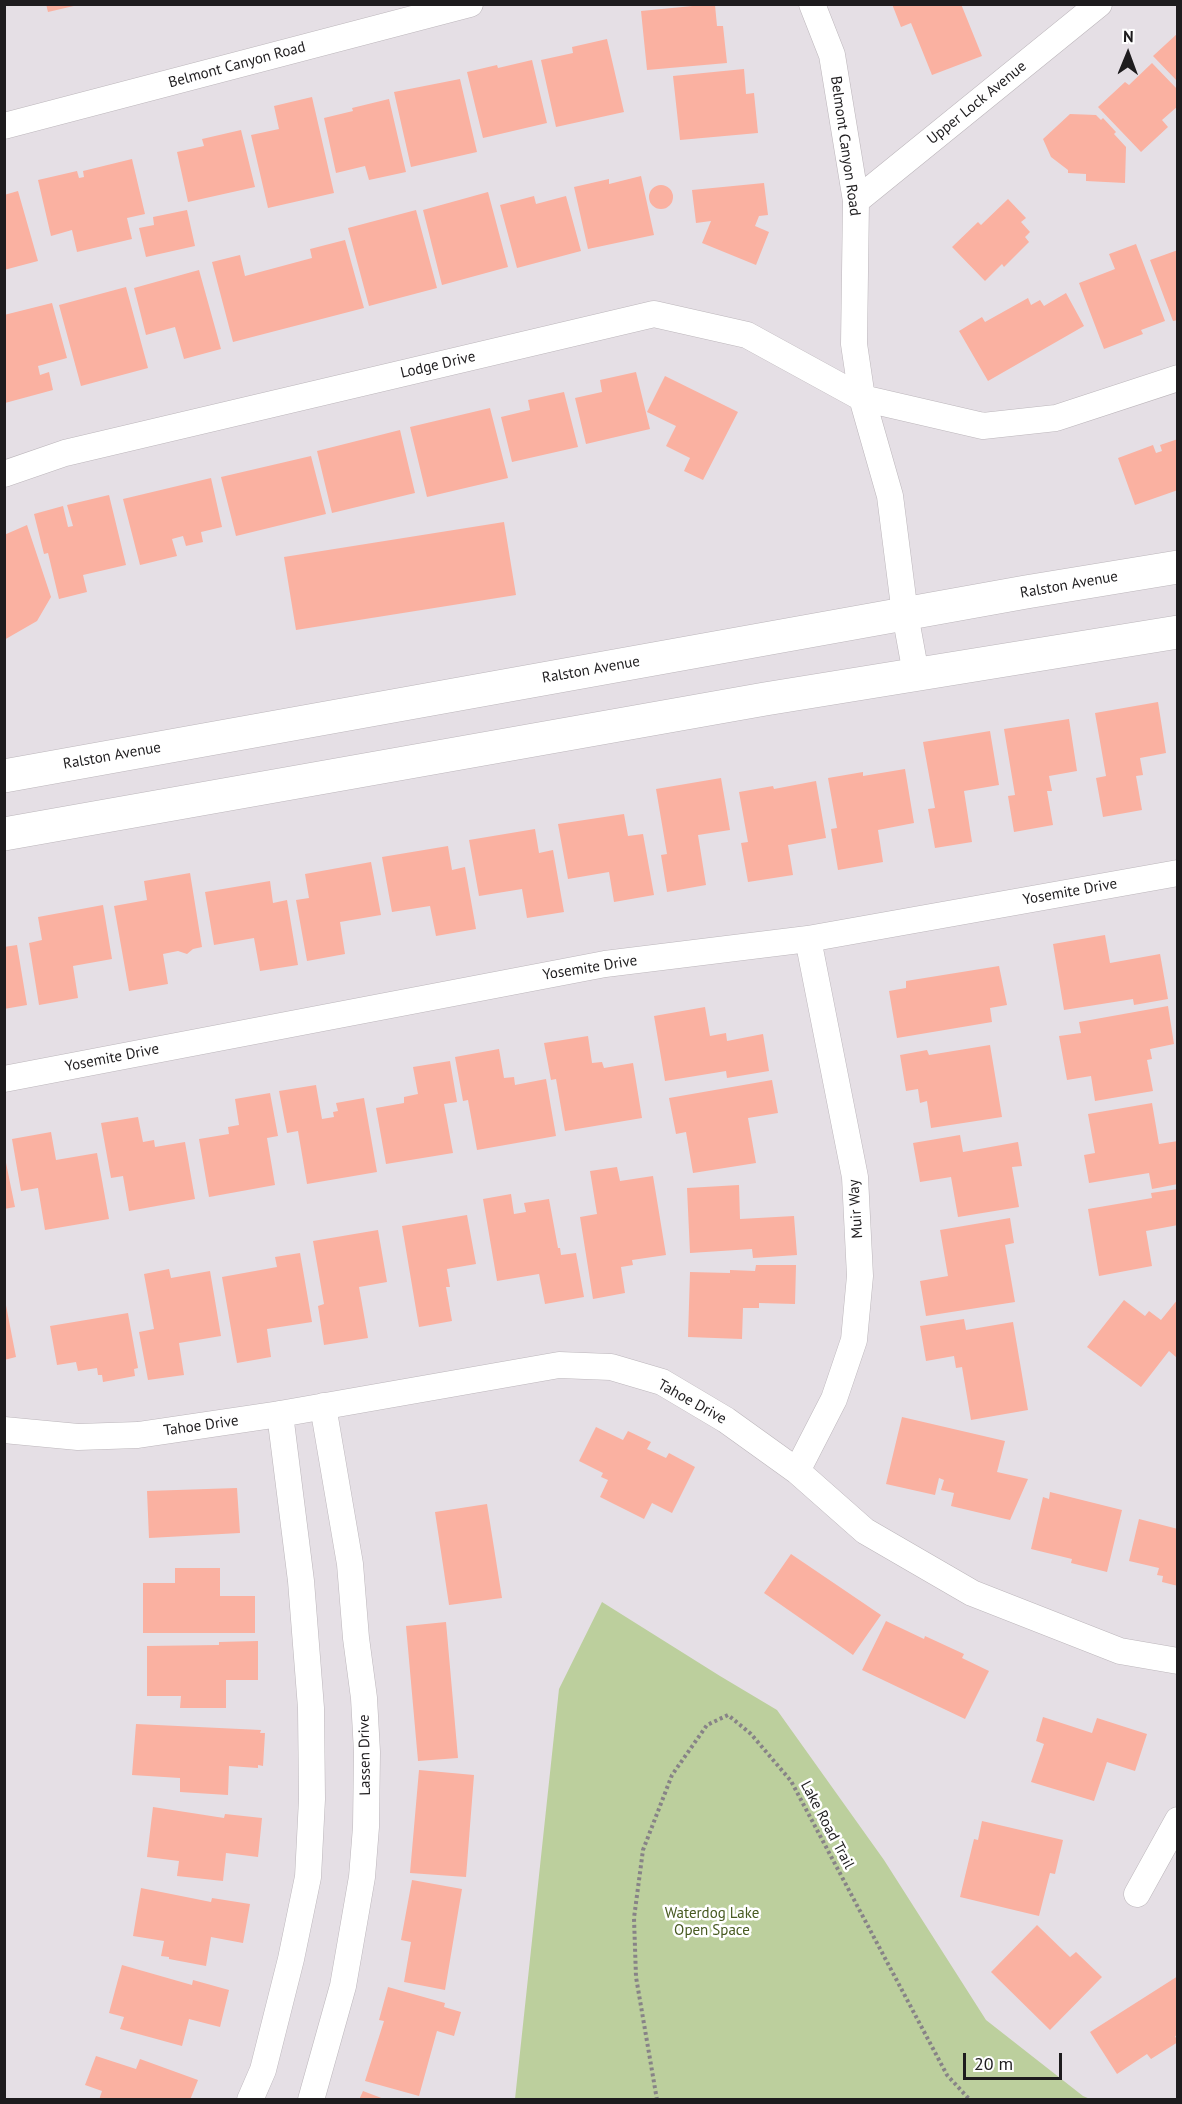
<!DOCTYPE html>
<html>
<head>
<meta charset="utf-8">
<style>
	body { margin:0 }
	#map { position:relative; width:1182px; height:2104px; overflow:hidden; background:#e5dfe5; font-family:"PT Sans",sans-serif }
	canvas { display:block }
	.frame { position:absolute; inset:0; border:6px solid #1e1c1e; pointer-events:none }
	.north { position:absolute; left:1098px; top:24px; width:60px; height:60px; -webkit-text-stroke:4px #fff; paint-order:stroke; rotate:1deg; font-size:16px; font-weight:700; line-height:24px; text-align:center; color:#1e1c1e }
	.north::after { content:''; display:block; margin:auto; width:21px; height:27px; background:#1e1c1e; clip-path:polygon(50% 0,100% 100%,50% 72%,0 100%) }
	.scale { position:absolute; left:963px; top:2053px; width:99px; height:27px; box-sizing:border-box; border:3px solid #1e1c1e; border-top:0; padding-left:8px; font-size:18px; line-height:21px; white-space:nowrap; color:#1e1c1e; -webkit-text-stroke:4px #fff; paint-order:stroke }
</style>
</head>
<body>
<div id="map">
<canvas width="1182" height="2104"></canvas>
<div class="frame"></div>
<div class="north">N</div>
<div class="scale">20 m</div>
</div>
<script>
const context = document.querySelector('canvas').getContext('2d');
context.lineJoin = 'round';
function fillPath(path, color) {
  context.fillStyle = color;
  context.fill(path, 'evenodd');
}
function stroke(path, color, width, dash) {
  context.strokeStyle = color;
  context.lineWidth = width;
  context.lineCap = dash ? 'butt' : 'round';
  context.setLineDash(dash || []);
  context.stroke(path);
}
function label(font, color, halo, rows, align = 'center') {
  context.font = font + ' "PT Sans",sans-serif';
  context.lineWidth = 5;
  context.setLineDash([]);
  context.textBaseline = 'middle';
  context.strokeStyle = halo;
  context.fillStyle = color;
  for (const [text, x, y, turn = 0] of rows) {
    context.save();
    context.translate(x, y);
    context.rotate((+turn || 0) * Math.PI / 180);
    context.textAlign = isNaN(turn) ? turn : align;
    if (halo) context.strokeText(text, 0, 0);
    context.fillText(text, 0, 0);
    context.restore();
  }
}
fillPath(new Path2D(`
	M602,1602l118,74 57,34 107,150 102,160 97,76 7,3h-575l44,-410z`), '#bccf9d');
fillPath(new Path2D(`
	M46,4h32v1l-30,7z
	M892,4h69l21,52 -50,19 -21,-52 -10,4z
	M703,5h12l2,21h6l4,37 -80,7 -6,-59z
	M1178,33v49l-25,-26z
	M607,39l17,73 -68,15 -15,-67 32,-7 -1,-6z
	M532,60l15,63 -64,15 -16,-66 30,-7 1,3z
	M1152,63l26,27v16l-16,14 6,7 -27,25 -43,-45 27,-25 4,3z
	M744,69l2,25 8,-1 4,40 -78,7 -7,-64z
	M460,79l17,73 -66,15 -17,-75z
	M312,97l22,96 -66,15 -17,-73 28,-6 -5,-23z
	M389,99l17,73 -37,8 -4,-14 -29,7 -12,-55 29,-7 -1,-3z
	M1070,114l26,1 5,5 2,-2 13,14 -2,2 12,13 -1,36 -39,-2v-7l-18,-1v-3l-17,-13 -8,-18z
	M241,130l14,57 -67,15 -11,-50 27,-6 -2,-7z
	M132,159l13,55 -18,4 5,21 -55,13 -5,-22 -21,6 -13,-56 39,-9 2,7 5,-1 -1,-6z
	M641,176l13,59 -66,14 -14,-62 35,-8v5z
	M764,183l4,32 -9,1 -4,10 14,6 -13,33 -54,-22 9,-22 -15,2 -4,-33z
	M649 197a12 12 0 1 1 24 0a12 12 0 1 1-24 0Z
	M18,191l20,70 -34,9v-75z
	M488,192l20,75 -66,18 -19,-75z
	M534,196l2,8 30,-8 15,55 -64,17 -17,-63z
	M1008,199l18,19 -5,4 9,10 -5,5 4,5 -25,25 -2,-3 -17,17 -33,-34 26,-25 3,3z
	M187,210l8,36 -49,11 -7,-29 15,-3 -1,-8z
	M416,210l21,78 -68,18 -21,-78z
	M345,240l19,68 -131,34 -21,-80 28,-7 5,21 67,-18 -2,-9z
	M1136,244l29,77 -24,9 2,4 -39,15 -25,-66 36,-14 -6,-15z
	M1178,250v70l-5,1 -23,-61z
	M199,270l22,79 -37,10 -9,-32 -29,8 -12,-47z
	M126,287l22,81 -67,18 -22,-81z
	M1066,293l18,33 -96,55 -29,-50 23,-14 3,5 43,-24 3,7 9,-5 4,6z
	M52,303l15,55 -29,8 2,9 9,-3 4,18 -48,13 -1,-88z
	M636,372l14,57 -64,15 -11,-46 27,-6 -2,-12z
	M665,376l73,36 -35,68 -19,-9 6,-13 -24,-12 10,-20 -29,-14z
	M564,392l14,55 -66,15 -11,-45 29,-7 -2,-10z
	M490,408l18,70 -81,19 -17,-70z
	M400,430l15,63 -83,20 -15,-62z
	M1178,439v51l-43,15 -17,-47 35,-13 3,8 6,-2 -2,-6z
	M311,456l15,58 -90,22 -15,-59z
	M211,478l11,49 -21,5 2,10 -17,4 -3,-10 -11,3 5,17 -37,9 -17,-66z
	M109,495l17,70 -43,10 4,17 -28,7 -11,-46 -4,1 -10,-40 29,-8 5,21 5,-1 -6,-21z
	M504,522l12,73 -220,35 -12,-73z
	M27,525l24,72 -14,24 -33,19v-105z
	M1158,702l8,51 -26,5 3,17 -7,1 6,34 -39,7 -7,-39 10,-2 -11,-63z
	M1069,719l8,52 -28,5 3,15h-5l6,34 -39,7 -6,-36 7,-1 -11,-66z
	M990,731l9,54 -35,6 8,51 -37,6 -7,-39 7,-1 -12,-66z
	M905,769l9,54 -36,7 5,32 -45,8 -7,-41 6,-1 -9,-50 35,-6v4z
	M721,778l9,52 -32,5 8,50 -39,7 -6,-37 6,-1 -11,-65z
	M816,781l10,57 -38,7 5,30 -45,7 -7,-39 7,-1 -9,-50 34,-6 1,3z
	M624,814l4,22 15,-2 11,61 -40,7 -5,-30 -41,7 -10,-55z
	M535,829l4,24 14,-3 11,62 -37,6 -5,-29 -43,7 -10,-56z
	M448,846l4,24 13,-3 11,62 -40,7 -6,-30 -38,6 -10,-55z
	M371,862l10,53 -41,7 5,32 -38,7 -11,-61 13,-2 -4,-24z
	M190,873l12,74 -9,2 -6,5 -9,-3 -15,3 5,30 -39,7 -15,-85 33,-6 -3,-19z
	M270,881l3,22 14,-3 11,65 -38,6 -6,-33 -40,7 -9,-53z
	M103,905l9,54 -39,7 5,32 -39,7 -10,-62 13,-3 -4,-23z
	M1105,935l5,28 50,-9 8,45 -34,6 -1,-6 -69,11 -11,-66z
	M17,945l10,60 -23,4v-62z
	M999,966l8,39 -17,3 2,14 -95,16 -8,-47 17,-3v-7z
	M1168,1006l6,38 -24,5 2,10 -5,1 6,31 -58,10 -4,-25 -24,4 -8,-44 22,-3 -2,-11z
	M705,1007l5,29 16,-3 1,8 36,-7 6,37 -42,7 -1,-7 -61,10 -11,-65z
	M588,1036l4,27 10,-1 2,6 29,-5 9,55 -77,13 -9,-52 -5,1 -7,-37z
	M990,1045l12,72 -71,11 -4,-27 -7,2 -2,-14 -12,2 -6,-36 27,-5 2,5z
	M499,1049l5,29 10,-1 1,8 31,-6 10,57 -79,14 -9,-50 -5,1 -8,-44z
	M450,1061l7,41 -13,2 9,49 -67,11 -10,-56 28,-5v-6l14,-3 -5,-27z
	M772,1080l6,33 -30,5 8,45 -63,10 -7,-41 -10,2 -7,-36z
	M316,1085l6,34 12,-2 -1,-5 5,-1 -2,-8 28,-5 13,74 -70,12 -9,-53 -11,2 -8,-42z
	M270,1093l8,43 -11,2 8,47 -66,12 -10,-58 30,-5 -1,-7 11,-2 -4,-26z
	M1152,1103l7,41 19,-3v43l-26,5 -3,-16 -60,10 -5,-28 11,-2 -7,-39z
	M138,1117l5,25 11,-2 1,7 30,-5 10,57 -66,12 -6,-35 -12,2 -10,-55z
	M51,1132l5,28 41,-7 12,66 -64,11 -7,-42 -17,3 -9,-52z
	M960,1135l3,17 55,-10 4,24 -10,1 7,40 -61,10 -7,-40 -31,5 -7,-39z
	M4,1153l11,54 -11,2z
	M617,1167l3,14 33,-5 13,79 -34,5 1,5 -12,2 4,26 -32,6 -13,-82 17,-3 -7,-43z
	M739,1185l1,34 54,-3 3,39 -44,3 -1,-9 -62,4 -3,-65z
	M1178,1189v36l-32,6 6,35 -53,10 -11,-67 64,-11 -1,-5z
	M511,1194l3,20 12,-2 -2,-9 25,-4 9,49h2l1,7 15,-2 8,44 -39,7 -6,-30 -42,7 -14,-82z
	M467,1215l9,49 -29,5 3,18h-4l6,34 -33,6 -17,-101z
	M1010,1218l4,25 -9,2 10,57 -89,14 -6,-35 28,-5 -8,-46z
	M378,1230l9,52 -28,5 9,51 -44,7 -6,-39 6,-2 -11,-63z
	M300,1253l12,69 -45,7 4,28 -34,6 -15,-86 55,-10 -2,-10z
	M756,1265h40l-1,39 -36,-1v5h-16l-1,31 -54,-2 2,-65 40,1v-3l25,1z
	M169,1269l2,9 39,-7 11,65 -42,7 5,32 -36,5 -9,-48 15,-3 -10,-55z
	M4,1295l12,62 -12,3z
	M1178,1299v56l-2,2 -7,-6 -28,36 -54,-40 37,-47 21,16 4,-5 12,9z
	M128,1313l10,55 -4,1 1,7 -32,6 -1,-7h-4l-1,-7 -19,3 -2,-9 -19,3 -7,-39z
	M964,1319l2,11 47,-8 15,88 -57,10 -9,-53 -6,1 -2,-12 -28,5 -6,-35z
	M902,1417l103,24 -8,31 31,7 -18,41 -59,-14 3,-13 -13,-3 3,-10 -5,-2 -4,17 -49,-11z
	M596,1427l27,13 5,-9 23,11 -4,7 19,9 3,-5 26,14 -23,46 -20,-10 -8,16 -44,-22 8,-17 -7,-3 2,-4 -24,-12z
	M237,1488l3,45 -91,5 -2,-47z
	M1050,1492l72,18 -15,62 -36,-9 1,-4 -41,-10 12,-52 6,2z
	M487,1504l15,94 -53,7 -14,-93z
	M1139,1519l39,10v57l-16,-4 1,-6 -6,-1 2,-7 -30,-7z
	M791,1554l90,61 -28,40 -89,-62z
	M175,1568h45v28h35v37h-112v-50h32z
	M886,1621l38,18 1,-3 39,18 -2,4 27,13 -24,48 -103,-49z
	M446,1622l12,136 -40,3 -12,-135z
	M258,1641v39h-32v28h-46l1,-12h-34v-50l72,-1v-3z
	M1043,1717l49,16 5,-15 50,16 -12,37 -28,-9 -13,39 -63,-19 13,-38 -8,-3z
	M136,1724l125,6 -1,3h5l-2,33 -5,-1v3l-29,-2 -1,29 -48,-3v-14l-48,-3z
	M419,1770l55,5 -8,102 -56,-4z
	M153,1807l71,11 1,-4 37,4 -4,39 -32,-4 -3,28 -46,-5 2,-15 -32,-4z
	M982,1821l81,19 -8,34 -5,-1 -11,43 -79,-19 14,-58 4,1z
	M412,1880l50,9 -17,101 -41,-8 7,-40 -10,-2z
	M141,1888l70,14 1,-4 38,6 -7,39 -32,-6 -5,29 -37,-7v-2l-8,-1 3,-15 -31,-5z
	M1037,1925l33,32 6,-5 26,25 -52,53 -59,-58z
	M122,1965l70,20 1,-5 36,10 -9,37 -31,-8 -7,27 -62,-17 4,-12 -15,-4z
	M1178,1976v59l-3,1 3,6 -27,17 -4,-5 -30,20 -27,-42z
	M388,1987l57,16 -1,4 17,5 -7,24 -17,-5 -18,65 -54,-15 19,-60 -5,-1z
	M96,2056l40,13 4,-10 58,21 -8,20h-91l3,-9 -17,-6z
	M363,2091l21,8v1h-25z`), '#fab1a1');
const minor = new Path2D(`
	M812,4l20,51 24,146 -2,143 8,54 28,98 15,118 11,60
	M4,126l466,-122
	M856,201l243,-197
	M4,474l61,-21 589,-139 93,21 115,63 121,28 73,-8 122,-40
	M4,1079l601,-115 203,-25 370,-66
	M4,1430l74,7 60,-2 142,-21 279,-49 52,2 51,15 64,38 71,51 68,60 107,62 148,58 58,10
	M797,1471l37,-72 20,-59 6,-64 -5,-99 -47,-238
	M1137,1894l41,-74
	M250,2100l13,-30 28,-111 17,-82 4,-78 -1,-91 -10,-127 -21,-167
	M311,2100l32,-114 19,-109 4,-50 1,-75 -3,-54 -8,-60 -6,-74 -27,-158`);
const secondary = new Path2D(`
	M4,776l1022,-184 152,-25
	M4,834l761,-135 413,-67`);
stroke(minor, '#bcb6bb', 27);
stroke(secondary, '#bcb6bb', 34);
stroke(new Path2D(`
	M657,2100l-21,-123 -2,-59 9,-68 29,-75 35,-50 21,-10 23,19 40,47 156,294 23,25`), '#878387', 4, [3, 3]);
stroke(minor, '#fff', 26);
stroke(secondary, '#fff', 33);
label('15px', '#1e1c1e', '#fff', [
	["Belmont Canyon Road",237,65,-15],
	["Upper Lock Avenue",977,103,-39],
	["Belmont Canyon Road",845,146,82],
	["Lodge Drive",438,365,-13],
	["Ralston Avenue",1069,585,-10],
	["Ralston Avenue",591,670,-10],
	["Ralston Avenue",112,756,-10],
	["Yosemite Drive",1070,892,-10],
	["Yosemite Drive",590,968,-9],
	["Yosemite Drive",112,1058,-11],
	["Muir Way",856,1209,-94],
	["Tahoe Drive",692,1402,29],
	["Tahoe Drive",201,1426,-8],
	["Lassen Drive",365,1755,-91],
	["Lake Road Trail",827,1825,62]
]);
label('15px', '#485a21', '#fff', [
	["Waterdog Lake",712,1914],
	["Open Space",712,1931]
]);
</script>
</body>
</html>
